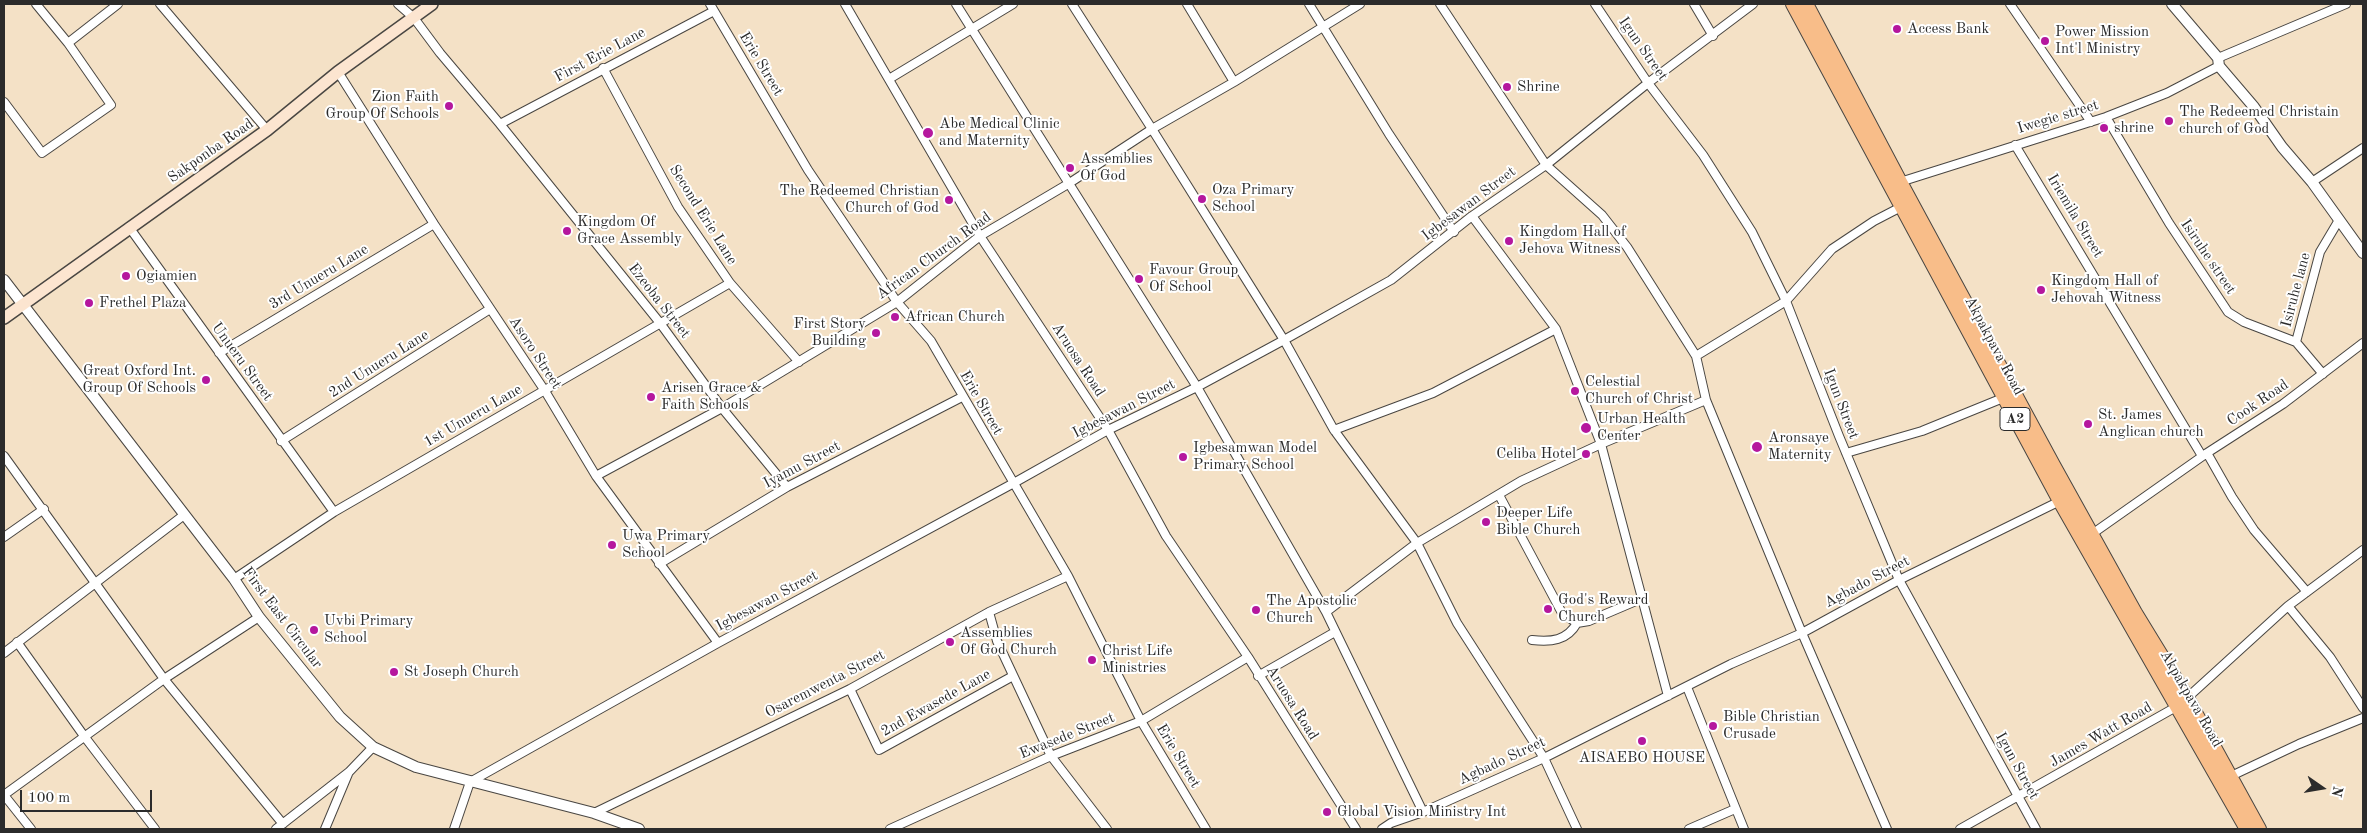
<!DOCTYPE html>
<html>
<head>
<meta charset="utf-8">
<style>
	body { margin:0 }
	#map { position:relative; width:2367px; height:833px; overflow:hidden; background:#f4e1c6; font-family:"Old Standard TT",serif }
	canvas { display:block }
	.frame { position:absolute; inset:0; border:5px solid #2b2b2b; pointer-events:none }
	.north { position:absolute; left:2297px; top:763px; width:50px; height:50px; -webkit-text-stroke:4px #fff; paint-order:stroke; rotate:103deg; font-size:14px; font-weight:700; line-height:20px; text-align:center; color:#2b2b2b }
	.north::after { content:''; display:block; margin:auto; width:18px; height:22px; background:#2b2b2b; clip-path:polygon(50% 0,100% 100%,50% 72%,0 100%) }
	.scale { position:absolute; left:20px; top:790px; width:132px; height:22px; box-sizing:border-box; border:2px solid #2b2b2b; border-top:0; padding-left:6px; font-size:15px; line-height:18px; white-space:nowrap; color:#2b2b2b; -webkit-text-stroke:4px #fff; paint-order:stroke }
</style>
</head>
<body>
<div id="map">
<canvas width="2367" height="833"></canvas>
<div class="frame"></div>
<div class="north">N</div>
<div class="scale">100 m</div>
</div>
<script>
const context = document.querySelector('canvas').getContext('2d');
context.lineJoin = 'round';
function stroke(path, color, width, dash) {
  context.strokeStyle = color;
  context.lineWidth = width;
  context.lineCap = dash ? 'butt' : 'round';
  context.setLineDash(dash || []);
  context.stroke(path);
}
function label(font, color, halo, rows, align = 'center') {
  context.font = font + ' "Old Standard TT",serif';
  context.lineWidth = 4;
  context.setLineDash([]);
  context.textBaseline = 'middle';
  context.strokeStyle = halo;
  context.fillStyle = color;
  for (const [text, x, y, turn = 0] of rows) {
    context.save();
    context.translate(x, y);
    context.rotate((+turn || 0) * Math.PI / 180);
    context.textAlign = isNaN(turn) ? turn : align;
    if (halo) context.strokeText(text, 0, 0);
    context.fillText(text, 0, 0);
    context.restore();
  }
}
const minor = new Path2D(`
	M160,4l107,126
	M398,4l16,14 26,35 60,71 160,199 62,85 65,79
	M710,4l98,166 89,132 34,39 137,235 73,145 65,108
	M845,4l135,232 128,194 58,106 82,121 108,172
	M956,4l241,383 129,225 97,200
	M1072,4l80,125 132,211 50,90 83,113 40,80 87,135 33,71
	M1187,4l47,78
	M1309,4l80,130 65,98
	M1440,4l106,161 56,50 25,32 69,109 10,44 96,233 85,196
	M1595,4l53,79 55,72 49,77 34,69 53,135 60,144 137,249
	M1694,4l19,32
	M2010,4l81,118
	M68,43l50,-39
	M2218,58l128,-54
	M603,68l75,139 52,76 69,79
	M338,72l96,152 111,167 51,85 122,167
	M889,79l124,-75
	M4,102l38,51 69,-48 -43,-62 -32,-39
	M2106,117l63,106 59,89 16,10 52,20 27,32
	M500,124l214,-113
	M2015,145l187,311
	M1900,182l206,-65 61,-24 52,-27
	M2312,182l51,-34
	M1472,216l84,113 45,115 67,252
	M129,227l205,285
	M2296,342l24,-90 19,-32
	M219,353l215,-129
	M1696,356l90,-55 46,-52 42,-28 27,-14
	M1334,430l99,-37 123,-64
	M281,441l209,-132
	M1846,453l76,-22 81,-33
	M2207,453l25,44 22,33 53,62
	M4,456l160,223 119,145
	M596,476l126,-68 175,-106 83,-66 88,-52 84,-55 82,-47 126,-78
	M1499,495l63,118 15,10 12,-2 54,-23
	M2092,534l115,-81 76,-49 80,-61
	M4,537l40,-28
	M659,564l128,-77 175,-90
	M234,579l100,-67 396,-229
	M2288,606l42,51 33,51
	M989,612l8,29 54,115 56,73
	M1326,612l91,-69 104,-62 80,-37 105,-44
	M1532,640c19,2 35,1 45,-17
	M17,642l67,94 71,93
	M4,653l180,-138
	M1258,676l77,-44
	M1687,687l57,142
	M850,689l29,61 134,-74
	M2187,698l101,-92 75,-56
	M2229,777l70,-33 64,-26
	M4,795l160,-116 95,-62
	M4,795l27,34
	M594,813l256,-124 139,-77 79,-36
	M276,829l73,-57 24,-25
	M325,829l23,-55
	M454,829l16,-47 248,-139 294,-159 96,-54 89,-43 87,-47 107,-60 81,-64 74,-51 102,-82 105,-79
	M890,829l161,-73 90,-35 107,-64
	M1382,829l9,-6 32,-11 121,-54 187,-94 71,-31 97,-53 161,-79
	M1689,829l46,-20
	M1960,829l216,-122`);
const tertiary = new Path2D(`
	M2172,4l46,54 1,8 35,41 28,40 30,35 51,71
	M4,280l230,299 25,38 81,100 33,30 43,20 178,46 45,16`);
const secondary = new Path2D(`
	M4,318l263,-188 71,-58 94,-68`);
const trunk = new Path2D(`
	M1793,4l267,497 187,328
	M1806,4l94,178 153,283 82,148 52,85 72,131`);
stroke(minor, '#494642', 10);
stroke(tertiary, '#494642', 12);
stroke(secondary, '#494642', 14);
stroke(trunk, '#494642', 16);
stroke(minor, '#fff', 8);
stroke(tertiary, '#fff', 10);
stroke(secondary, '#fce5d0', 11);
stroke(trunk, '#f8bd89', 14);
for (const [x, y, r, color] of [
	[1897,29,5,"#b5179e"],
	[2045,41,5,"#b5179e"],
	[1507,87,5,"#b5179e"],
	[449,106,5,"#b5179e"],
	[2169,121,5,"#b5179e"],
	[2104,128,5,"#b5179e"],
	[928,133,6,"#b5179e"],
	[1070,168,5,"#b5179e"],
	[1202,199,5,"#b5179e"],
	[949,200,5,"#b5179e"],
	[567,231,5,"#b5179e"],
	[1509,241,5,"#b5179e"],
	[126,276,5,"#b5179e"],
	[1139,279,5,"#b5179e"],
	[2041,290,5,"#b5179e"],
	[89,303,5,"#b5179e"],
	[895,317,5,"#b5179e"],
	[876,333,5,"#b5179e"],
	[206,380,5,"#b5179e"],
	[1575,391,5,"#b5179e"],
	[651,397,5,"#b5179e"],
	[2088,424,5,"#b5179e"],
	[1586,428,6,"#b5179e"],
	[1757,447,6,"#b5179e"],
	[1586,454,5,"#b5179e"],
	[1183,457,5,"#b5179e"],
	[1486,522,5,"#b5179e"],
	[612,545,5,"#b5179e"],
	[1548,609,5,"#b5179e"],
	[1256,610,5,"#b5179e"],
	[314,630,5,"#b5179e"],
	[950,642,5,"#b5179e"],
	[1092,660,5,"#b5179e"],
	[394,672,5,"#b5179e"],
	[1713,726,5,"#b5179e"],
	[1642,741,5,"#b5179e"],
	[1327,812,5,"#b5179e"]
]) {
  const dot = new Path2D();
  dot.arc(x, y, r, 0, 2 * Math.PI);
  context.fillStyle = color;
  context.fill(dot);
  stroke(dot, '#fff', 2);
}
for (const [x, y, w] of [
	[2015,419,30]
]) {
  const box = new Path2D();
  box.roundRect(x - w / 2, y - 11.5, w, 23, 4);
  context.fillStyle = '#fff';
  context.fill(box);
  stroke(box, '#2b2b2b', 1);
}
label('bold 14px', '#2b2b2b', null, [
	["A2",2015,419]
]);
label('15px', '#2b2b2b', '#fff', [
	["Access Bank",1907,29],
	["Power Mission",2055,32],
	["Int'l Ministry",2055,49],
	["Shrine",1517,87],
	["Zion Faith",439,97,"right"],
	["Group Of Schools",439,114,"right"],
	["The Redeemed Christain",2179,112],
	["church of God",2179,129],
	["Abe Medical Clinic",939,124],
	["and Maternity",939,141],
	["shrine",2114,128],
	["Assemblies",1080,159],
	["Of God",1080,176],
	["Oza Primary",1212,190],
	["School",1212,207],
	["The Redeemed Christian",939,191,"right"],
	["Church of God",939,208,"right"],
	["Kingdom Of",577,222],
	["Grace Assembly",577,239],
	["Kingdom Hall of",1519,232],
	["Jehova Witness",1519,249],
	["Favour Group",1149,270],
	["Of School",1149,287],
	["Ogiamien",136,276],
	["Kingdom Hall of",2051,281],
	["Jehovah Witness",2051,298],
	["Frethel Plaza",99,303],
	["African Church",905,317],
	["First Story",866,324,"right"],
	["Building",866,341,"right"],
	["Great Oxford Int.",196,371,"right"],
	["Group Of Schools",196,388,"right"],
	["Celestial",1585,382],
	["Church of Christ",1585,399],
	["Arisen Grace &",661,388],
	["Faith Schools",661,405],
	["St. James",2098,415],
	["Anglican church",2098,432],
	["Urban Health",1597,419],
	["Center",1597,436],
	["Aronsaye",1768,438],
	["Maternity",1768,455],
	["Igbesamwan Model",1193,448],
	["Primary School",1193,465],
	["Celiba Hotel",1576,454,"right"],
	["Deeper Life",1496,513],
	["Bible Church",1496,530],
	["Uwa Primary",622,536],
	["School",622,553],
	["God's Reward",1558,600],
	["Church",1558,617],
	["The Apostolic",1266,601],
	["Church",1266,618],
	["Uvbi Primary",324,621],
	["School",324,638],
	["Assemblies",960,633],
	["Of God Church",960,650],
	["Christ Life",1102,651],
	["Ministries",1102,668],
	["St Joseph Church",404,672],
	["Bible Christian",1723,717],
	["Crusade",1723,734],
	["AISAEBO HOUSE",1642,758,"center"],
	["Global Vision Ministry Int",1337,812]
], 'left');
label('15px', '#2b2b2b', '#fff', [
	["Igun Street",1643,49,55],
	["First Erie Lane",600,55,-28],
	["Erie Street",761,64,59],
	["Iwegie street",2058,117,-17],
	["Sakponba Road",211,151,-35],
	["Igbesawan Street",1469,204,-37],
	["Second Erie Lane",703,215,58],
	["Iriemila Street",2075,216,59],
	["African Church Road",934,256,-36],
	["Isiruhe street",2208,257,56],
	["3rd Unueru Lane",319,277,-31],
	["Isiruhe lane",2296,290,-75],
	["Ezeoba Street",659,301,52],
	["Akpakpava Road",1994,346,62],
	["Asoro Street",535,353,57],
	["Aruosa Road",1078,360,57],
	["Unueru Street",242,362,54],
	["2nd Unueru Lane",379,364,-32],
	["Erie Street",981,403,60],
	["Cook Road",2258,403,-34],
	["Igun Street",1841,404,69],
	["Igbesawan Street",1124,409,-27],
	["1st Unueru Lane",473,416,-30],
	["Iyamu Street",802,465,-28],
	["Agbado Street",1867,582,-28],
	["Igbesawan Street",767,601,-28],
	["First East Circular",282,618,53],
	["Osaremwenta Street",825,684,-27],
	["Akpakpava Road",2191,699,60],
	["2nd Ewasede Lane",936,703,-29],
	["Aruosa Road",1292,703,58],
	["James Watt Road",2101,735,-30],
	["Ewasede Street",1067,736,-22],
	["Erie Street",1178,756,59],
	["Agbado Street",1502,761,-25],
	["Igun Street",2017,766,61]
]);
</script>
</body>
</html>
